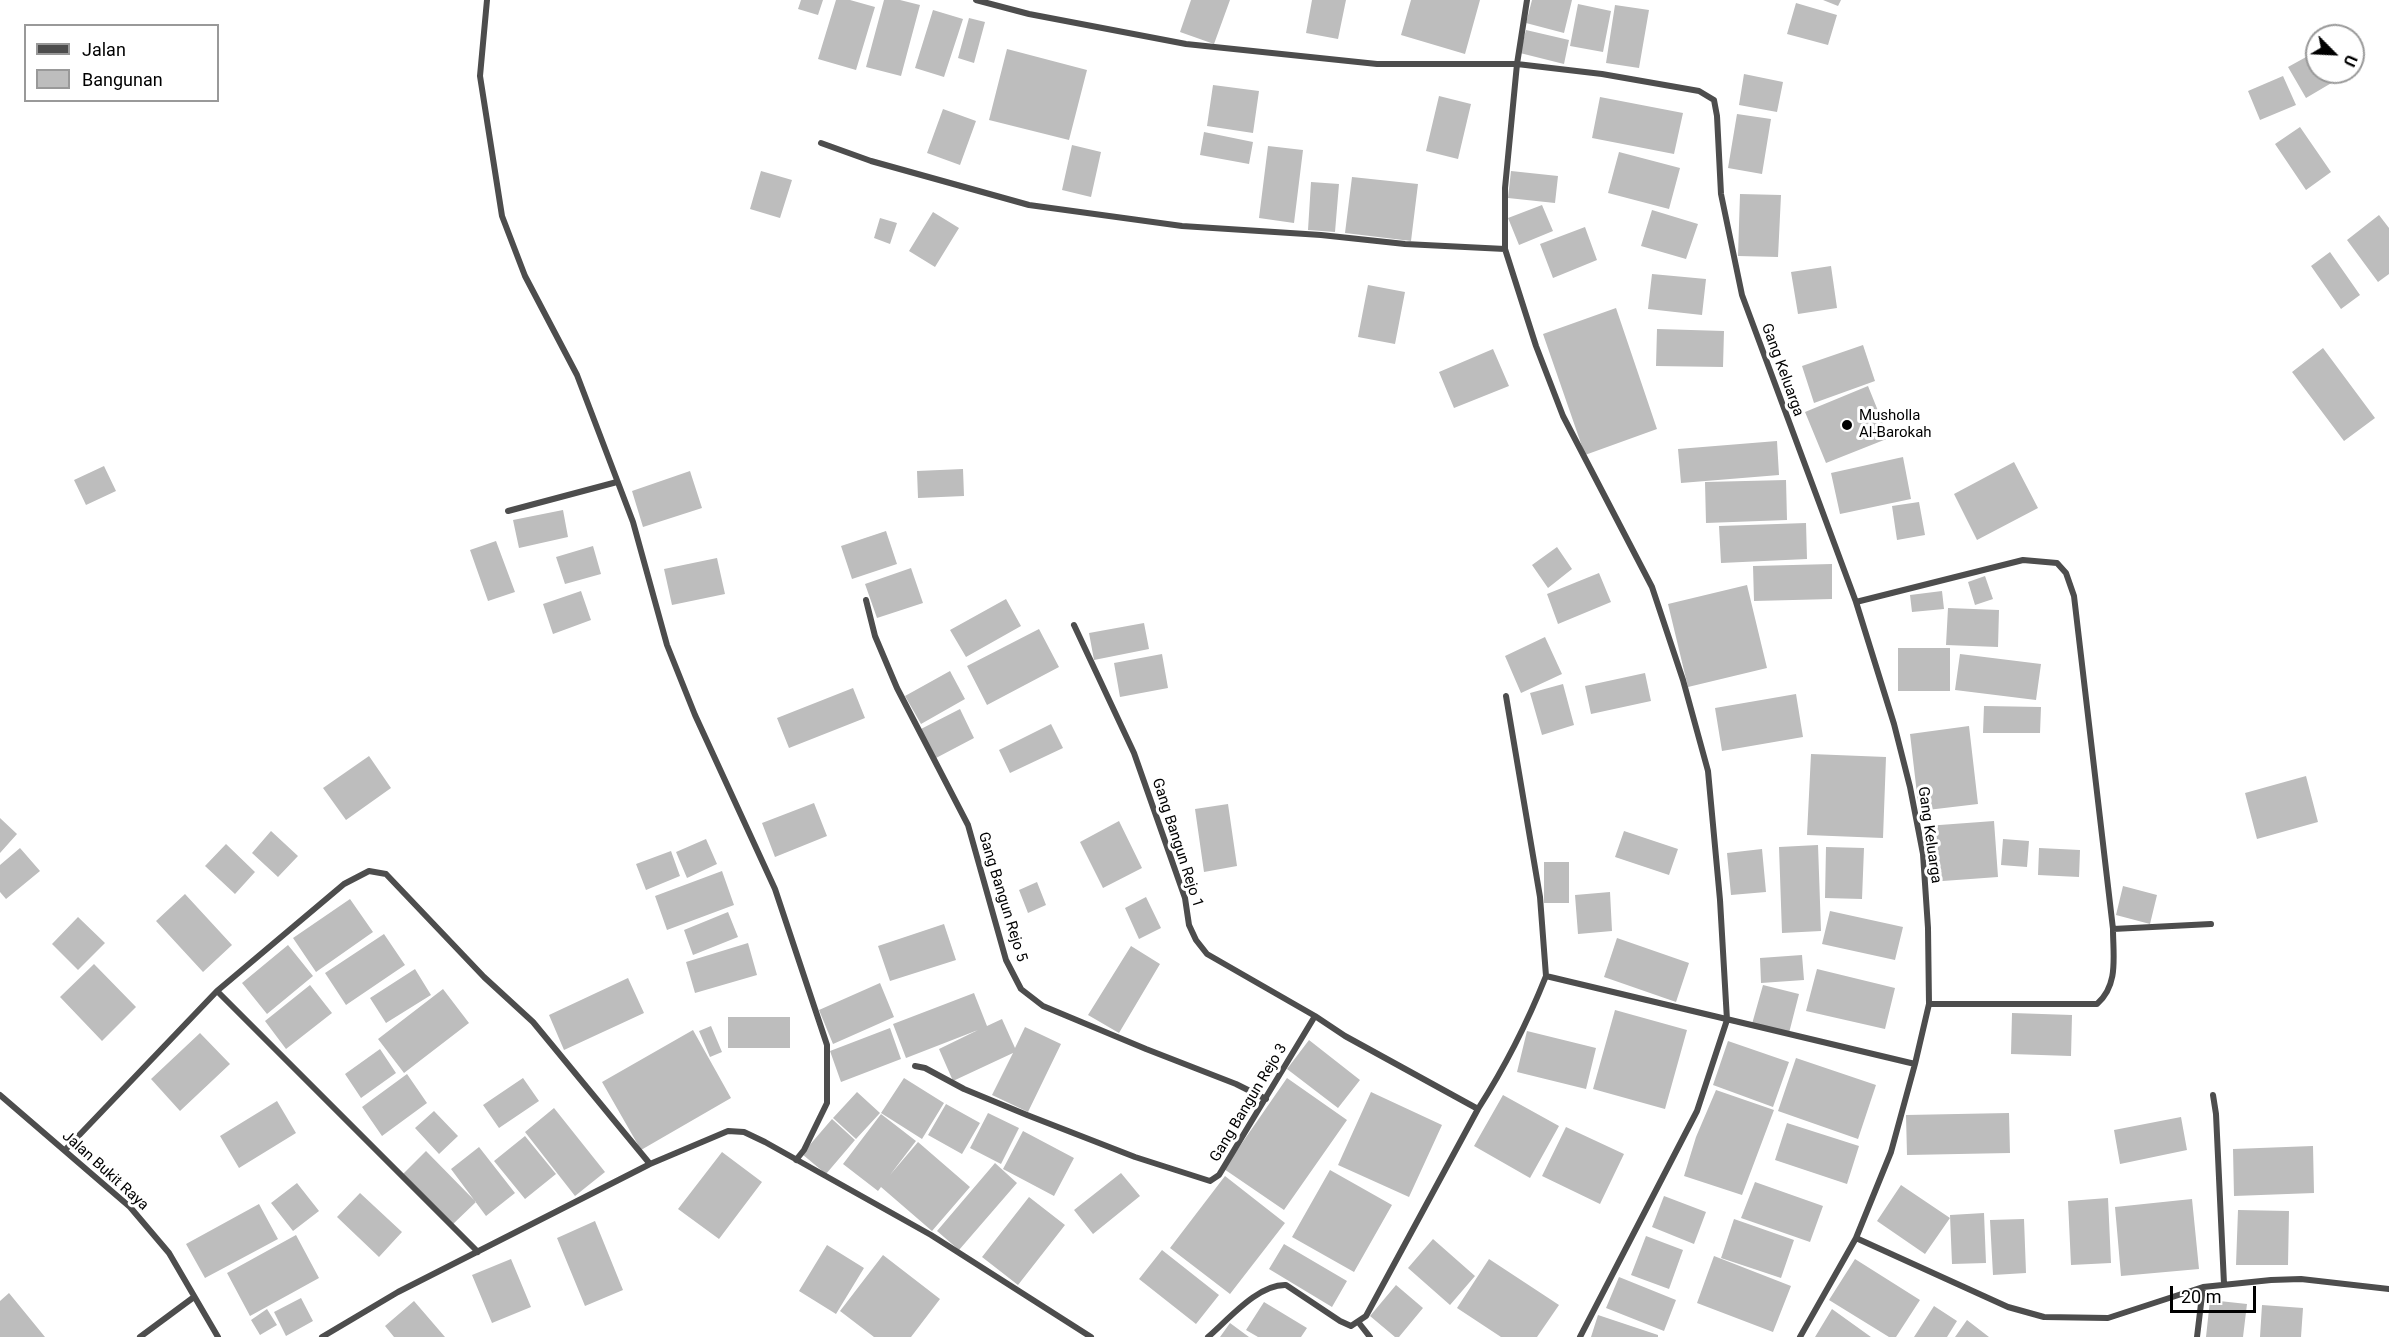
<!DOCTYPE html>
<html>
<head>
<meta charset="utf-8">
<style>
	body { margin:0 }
	#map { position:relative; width:2389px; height:1337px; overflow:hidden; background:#fff; font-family:Roboto,sans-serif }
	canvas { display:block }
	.legend { position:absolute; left:24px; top:24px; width:195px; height:78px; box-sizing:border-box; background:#fff; border:2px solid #999; margin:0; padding:8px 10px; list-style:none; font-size:18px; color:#000 }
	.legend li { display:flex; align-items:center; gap:12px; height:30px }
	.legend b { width:30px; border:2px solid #999 }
	.north { position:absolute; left:2305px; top:24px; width:60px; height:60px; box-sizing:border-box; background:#fff; border:2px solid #999; border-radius:50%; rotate:114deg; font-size:16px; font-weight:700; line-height:24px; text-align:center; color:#000 }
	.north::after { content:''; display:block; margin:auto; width:21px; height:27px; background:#000; clip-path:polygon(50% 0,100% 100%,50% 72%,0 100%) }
	.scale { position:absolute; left:2170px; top:1286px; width:86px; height:27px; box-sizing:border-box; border:3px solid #000; border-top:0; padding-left:8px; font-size:18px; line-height:21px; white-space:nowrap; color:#000; -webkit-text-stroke:4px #fff; paint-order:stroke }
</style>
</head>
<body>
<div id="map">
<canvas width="2389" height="1337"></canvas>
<ul class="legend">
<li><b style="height:8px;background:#4d4d4d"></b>Jalan</li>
<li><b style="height:16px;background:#bdbdbd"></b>Bangunan</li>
</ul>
<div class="north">U</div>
<div class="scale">20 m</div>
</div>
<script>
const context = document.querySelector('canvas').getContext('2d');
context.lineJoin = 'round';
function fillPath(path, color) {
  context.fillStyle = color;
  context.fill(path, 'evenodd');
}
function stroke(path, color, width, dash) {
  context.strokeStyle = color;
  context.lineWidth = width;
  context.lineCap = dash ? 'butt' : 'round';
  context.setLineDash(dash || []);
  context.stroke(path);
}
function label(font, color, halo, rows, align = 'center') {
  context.font = font + ' Roboto,sans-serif';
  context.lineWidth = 6;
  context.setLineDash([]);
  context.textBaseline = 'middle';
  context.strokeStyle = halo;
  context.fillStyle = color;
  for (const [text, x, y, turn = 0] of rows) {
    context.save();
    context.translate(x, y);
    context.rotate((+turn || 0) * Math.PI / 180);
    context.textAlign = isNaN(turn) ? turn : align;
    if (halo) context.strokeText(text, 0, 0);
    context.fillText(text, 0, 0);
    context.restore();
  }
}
fillPath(new Path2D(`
	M801,0h22l-5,15 -20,-6z
	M836,0h14l25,7 -19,63 -38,-11z
	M884,0h16l20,5 -19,71 -35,-9z
	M1191,0h39l-16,44 -34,-12z
	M1312,0h34l-8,39 -32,-6z
	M1411,0h69l-15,54 -64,-19z
	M1532,0h40l-8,33 -38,-10z
	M1823,0h18l-3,6z
	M1796,3l41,12 -9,30 -41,-11z
	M1578,4l33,7 -8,41 -33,-6z
	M1615,5l34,5 -10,58 -33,-5z
	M933,10l30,9 -19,58 -29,-9z
	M969,18l16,4 -11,41 -16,-5z
	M1526,30l43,10 -5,24 -44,-11z
	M1007,49l80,21 -18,70 -80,-20z
	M2317,51v21h27l1,3 -39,23 -18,-31z
	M1744,74l39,8 -6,30 -38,-7z
	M2283,76l13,29 -36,15 -12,-29z
	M1213,85l46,6 -6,42 -46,-7z
	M1439,96l32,8 -13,55 -32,-8z
	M1600,97l83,16 -9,41 -82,-16z
	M943,109l33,12 -16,44 -33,-12z
	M1737,114l34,5 -9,55 -34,-6z
	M2300,127l31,45 -25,18 -31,-46z
	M1204,132l49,10 -4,22 -49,-9z
	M1072,145l29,7 -10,45 -29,-7z
	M1268,146l35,4 -9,73 -35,-5z
	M1619,152l61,16 -11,41 -61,-16z
	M761,171l31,9 -12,38 -30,-9z
	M1511,171l47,5 -3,27 -47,-5z
	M1352,177l66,7 -7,57 -66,-8z
	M1311,182l28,2 -4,48 -27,-2z
	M1740,194l41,1 -3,62 -40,-1z
	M1542,205l11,26 -34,14 -11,-27z
	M1652,210l46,14 -12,35 -45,-13z
	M933,212l26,16 -24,39 -26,-16z
	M2379,215l10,13v46l-11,8 -31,-42z
	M880,218l17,5 -7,21 -16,-6z
	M1585,227l12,33 -44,18 -13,-34z
	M2330,252l30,43 -19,14 -30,-43z
	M1831,266l6,42 -39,6 -7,-42z
	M1652,274l54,5 -4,36 -54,-6z
	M1368,285l37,7 -10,52 -37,-7z
	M1616,308l41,121 -72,26 -42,-121z
	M1657,329l67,2 -1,36 -67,-1z
	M1863,345l12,36 -61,22 -12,-37z
	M2323,348l52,70 -31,23 -52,-69z
	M1493,349l16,37 -55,22 -15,-36z
	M1868,386l21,52 -63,25 -21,-51z
	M1777,441l2,34 -98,8 -3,-34z
	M1903,457l8,42 -71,15 -9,-41z
	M2014,462l24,46 -61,32 -23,-46z
	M104,466l12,25 -30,14 -12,-25z
	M963,469l1,27 -46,2 -1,-27z
	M690,471l12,37 -59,19 -11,-36z
	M1786,480l1,40 -81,3 -1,-41z
	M1919,502l6,33 -28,5 -5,-34z
	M563,510l5,27 -49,11 -6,-28z
	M1806,523l1,36 -86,4 -2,-37z
	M886,531l11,33 -45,15 -11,-33z
	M496,541l19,51 -27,9 -18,-51z
	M593,546l8,28 -36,10 -9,-27z
	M1557,547l15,22 -24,19 -16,-23z
	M717,558l8,36 -53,11 -8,-36z
	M1832,564v35l-78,2 -1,-35z
	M911,568l12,35 -46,15 -12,-34z
	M1599,573l12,29 -53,22 -11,-30z
	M1985,576l8,23 -18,6 -7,-23z
	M1747,585l20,83 -79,19 -20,-83z
	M581,591l10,29 -38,14 -10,-30z
	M1942,591l2,18 -32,3 -2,-17z
	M1006,599l15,27 -55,31 -16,-27z
	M1948,608l51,2 -1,37 -52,-2z
	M1144,623l5,26 -55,11 -5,-27z
	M1039,629l20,38 -72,38 -20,-39z
	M1545,637l17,37 -41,19 -16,-37z
	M1898,648h52v43h-52z
	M1162,654l6,34 -48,9 -6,-34z
	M1960,654l81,10 -5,36 -81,-10z
	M950,671l15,28 -44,25 -16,-28z
	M1645,673l6,28 -60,13 -6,-28z
	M1563,684l11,41 -32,10 -12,-42z
	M853,688l12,30 -76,30 -12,-30z
	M1796,694l7,43 -81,14 -7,-43z
	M1984,706l57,1 -1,26h-57z
	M960,709l14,29 -38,20 -15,-29z
	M1051,724l12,24 -53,25 -11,-23z
	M1969,726l9,78 -59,7 -9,-77z
	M1811,754l75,3 -3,81 -76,-3z
	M369,756l22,32 -45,32 -23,-32z
	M2306,776l12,46 -61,17 -12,-46z
	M814,803l13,33 -52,21 -13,-34z
	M1228,804l9,62 -33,6 -9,-63z
	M0,818l17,16 -17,19z
	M1119,821l23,47 -39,20 -23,-46z
	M1994,821l4,56 -69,5 -3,-56z
	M271,831l27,25 -20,21 -26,-24z
	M1624,831l54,18 -9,26 -54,-18z
	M706,839l11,25 -30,14 -11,-26z
	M2003,839l26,2 -2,26 -26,-2z
	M226,844l29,28 -20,22 -30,-28z
	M1818,845l3,86 -39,2 -3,-86z
	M1826,847l38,1 -2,51 -37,-1z
	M20,848l20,23 -34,28 -6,-7v-27z
	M2039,848l41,2 -1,27 -41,-2z
	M1762,849l4,43 -35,3 -4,-42z
	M671,851l9,25 -34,14 -10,-26z
	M1544,862h25v41h-25z
	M722,871l12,34 -67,25 -12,-34z
	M1037,882l9,23 -18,8 -9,-23z
	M2123,886l34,9 -7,29 -34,-9z
	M1610,892l2,39 -34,3 -3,-39z
	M185,894l47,51 -29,27 -47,-51z
	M1146,897l15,31 -22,11 -14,-31z
	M350,899l23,33 -57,40 -23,-34z
	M1830,911l73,16 -8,33 -73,-16z
	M728,912l10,25 -45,18 -9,-25z
	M78,917l27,26 -27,27 -26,-26z
	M944,924l12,36 -66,21 -12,-35z
	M384,934l21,31 -59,40 -21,-32z
	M1617,938l72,25 -13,39 -72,-25z
	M748,943l9,32 -62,18 -9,-31z
	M288,945l25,31 -46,38 -25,-31z
	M1131,946l29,18 -41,69 -31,-18z
	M1802,955l2,25 -43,3 -1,-25z
	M94,964l42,43 -34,34 -42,-44z
	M415,969l16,26 -45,28 -16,-25z
	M1817,969l78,19 -10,41 -79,-18z
	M628,978l16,35 -80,37 -15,-35z
	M880,983l14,34 -61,27 -14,-34z
	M310,985l22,28 -46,36 -21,-28z
	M1763,985l36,9 -10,39 -37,-9z
	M443,989l26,34 -65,50 -26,-34z
	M974,993l13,33 15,-7 13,29 10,-21 36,17 -33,68 -36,-17 21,-42 -60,28 -14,-32 39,-19 -72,28 -13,-34z
	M1615,1010l72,20 -22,79 -72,-20z
	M2012,1013l60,2 -1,41 -60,-2z
	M728,1017h62v31h-62z
	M711,1026l11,26 -12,5 -11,-26z
	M890,1028l11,31 -60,23 -11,-31z
	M693,1030l38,68 -90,52 -39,-68z
	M1527,1031l69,17 -10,41 -69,-17z
	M200,1033l30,31 -50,47 -29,-32z
	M1309,1040l51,40 -22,28 -51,-39z
	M1728,1041l61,21 -16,45 -60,-22z
	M380,1049l16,24 -35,25 -16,-24z
	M1796,1058l80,27 -18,54 -80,-28z
	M407,1074l20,29 -45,33 -20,-29z
	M523,1078l16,23 -40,27 -16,-23z
	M904,1078l40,25 -22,36 -41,-26z
	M1287,1078l60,42 -63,90 -60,-41z
	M1716,1090l58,20 -32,85 -58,-19 12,-39z
	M857,1092l23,21 -24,26 -23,-21z
	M1371,1092l71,33 -33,72 -71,-32z
	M1503,1095l56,31 -29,52 -56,-32z
	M277,1101l19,32 -57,35 -19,-32z
	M946,1104l34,19 -18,31 -34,-19z
	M554,1108l51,64 -30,24 -50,-64z
	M434,1111l24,25 -19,18 -24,-26z
	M988,1113l31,15 -18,36 -31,-16z
	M2009,1113l1,40 -103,2 -1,-40z
	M881,1114l35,27 -26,34 28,-33 52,45 -38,44 -51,-44 -3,4 -35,-27z
	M2181,1117l6,33 -67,14 -6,-34z
	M832,1119l23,21 -29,34 -24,-20z
	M1787,1123l72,23 -12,38 -72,-24z
	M1566,1127l58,27 -24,50 -58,-28z
	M1023,1131l51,27 -20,38 -51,-27z
	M525,1136l31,38 -31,25 -31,-38z
	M2313,1146l1,47 -80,3 -1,-47z
	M479,1147l36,46 -29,23 -35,-47z
	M426,1151l50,51 -24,23 -49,-51z
	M722,1152l40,30 -43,57 -41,-30z
	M995,1163l22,20 -58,67 -22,-19z
	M1330,1170l62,35 -38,67 -62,-35z
	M1121,1173l19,23 -47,38 -19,-24z
	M1225,1176l60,47 -55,71 -60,-46z
	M1755,1182l68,24 -13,36 -69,-24z
	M297,1183l22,28 -26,20 -22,-28z
	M1901,1185l49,33 -25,36 -48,-33z
	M360,1193l42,39 -23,25 -42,-40z
	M1664,1196l42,16 -12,32 -42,-17z
	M1029,1197l36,28 -47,60 -36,-28z
	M2108,1198l3,65 -40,2 -3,-64z
	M2192,1199l7,70 -78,7 -6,-69z
	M259,1204l19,35 -73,39 -19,-34z
	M2238,1210l51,1 -1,54h-52z
	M1984,1213l2,50 -34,1 -2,-49z
	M1734,1219l60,21 -13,38 -60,-20z
	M2024,1219l2,54 -33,2 -3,-55z
	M595,1221l28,69 -38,16 -28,-68z
	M296,1235l23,43 -69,38 -23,-43z
	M1646,1236l37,14 -14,39 -38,-14z
	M1433,1239l42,37 -25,29 -42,-37z
	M1284,1244l63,37 -15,26 -63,-38z
	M827,1245l37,23 -28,46 -37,-23z
	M1162,1250l57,45 -23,29 -57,-45z
	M883,1255l57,44 -29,38h-37l-34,-26z
	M1714,1256l77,30 -18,46 -76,-29z
	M511,1259l20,48 -39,16 -20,-48z
	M1489,1259l70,46 -22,32h-36l-44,-29z
	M1855,1259l65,41 -24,37h-7l-60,-37z
	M1619,1277l57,23 -12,31 -58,-23z
	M1396,1285l27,23 -24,29h-4l-25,-21z
	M9,1293l36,44h-45v-36z
	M301,1298l12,23 -27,15 -12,-24z
	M2210,1300l37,4 -4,33h-37z
	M414,1301l31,36h-51l-9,-11z
	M1264,1302l43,26 -6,9h-43l-12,-7z
	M2262,1305l41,3 -2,29h-41z
	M1934,1306l23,15 -10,16h-33z
	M267,1309l10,16 -17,10 -9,-15z
	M1832,1309l39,28h-56z
	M1598,1315l60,20v2h-67z
	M1967,1320l22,17h-34z
	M1230,1323l19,14h-29z`), '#bdbdbd');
stroke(new Path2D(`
	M487,0l-7,76 22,140 23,60 52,99 56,147 34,123 28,70 80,174 52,156v58l-23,47 -8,10
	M976,0l53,14 157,30 191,20h140l85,10 97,17 15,9 3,16 4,78 21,101 114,307 38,122 16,63 13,67 5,74 1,76 -14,60 -24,88 -35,86 152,69 36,10 64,1 95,-31 68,-7 30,-1 88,10
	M1527,0l-10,64 -12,124v61l31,97 27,70 89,171 31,93 25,91 12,129 7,120 -30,91 -117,226
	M821,143l50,18 158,44 153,21 139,9 84,9 100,5
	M508,511l109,-29
	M866,600l9,36 22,52 71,137 38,135 15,29 22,17 103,43 90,35 30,15
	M1856,602l167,-42 34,3 9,10 8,23 39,333c0,27 6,56 -16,75h-168
	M1074,625l60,128 51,145 4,27 7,15 11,14 108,62
	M1506,696l34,201 6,79
	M2113,929l98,-5
	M217,991l261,261
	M915,1066l10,2 39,21 63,26 108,42 75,24 9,-6 96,-159 30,20 133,73
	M0,1095l130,112 39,46 49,84
	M2213,1095l3,19 8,170
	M65,1150l152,-159 127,-107 25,-13 17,3 98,103 49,45 117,142
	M1359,1323l11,14
	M140,1337l54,-40
	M322,1337l76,-45 252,-128 78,-33 16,1 21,10 166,93 160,102
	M1208,1337c21,-18 50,-53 78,-52l54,36 11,5 15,-10 112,-207c27,-42 50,-88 68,-133l369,88
	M1800,1337l56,-99
	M2197,1337l6,-50`), '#4d4d4d', 6);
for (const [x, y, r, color] of [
	[1847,425,6,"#000"]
]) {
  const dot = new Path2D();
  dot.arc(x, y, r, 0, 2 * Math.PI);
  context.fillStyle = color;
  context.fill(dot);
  stroke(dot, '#fff', 2);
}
label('15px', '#000', '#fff', [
	["Gang Keluarga",1782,370,70],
	["Gang Keluarga",1929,835,82],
	["Gang Bangun Rejo 1",1177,843,72],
	["Gang Bangun Rejo 5",1002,897,73],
	["Gang Bangun Rejo 3",1249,1103,-59],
	["Jalan Bukit Raya",105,1171,42]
]);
label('15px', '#000', '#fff', [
	["Musholla",1859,416],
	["Al-Barokah",1859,433]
], 'left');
</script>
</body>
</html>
